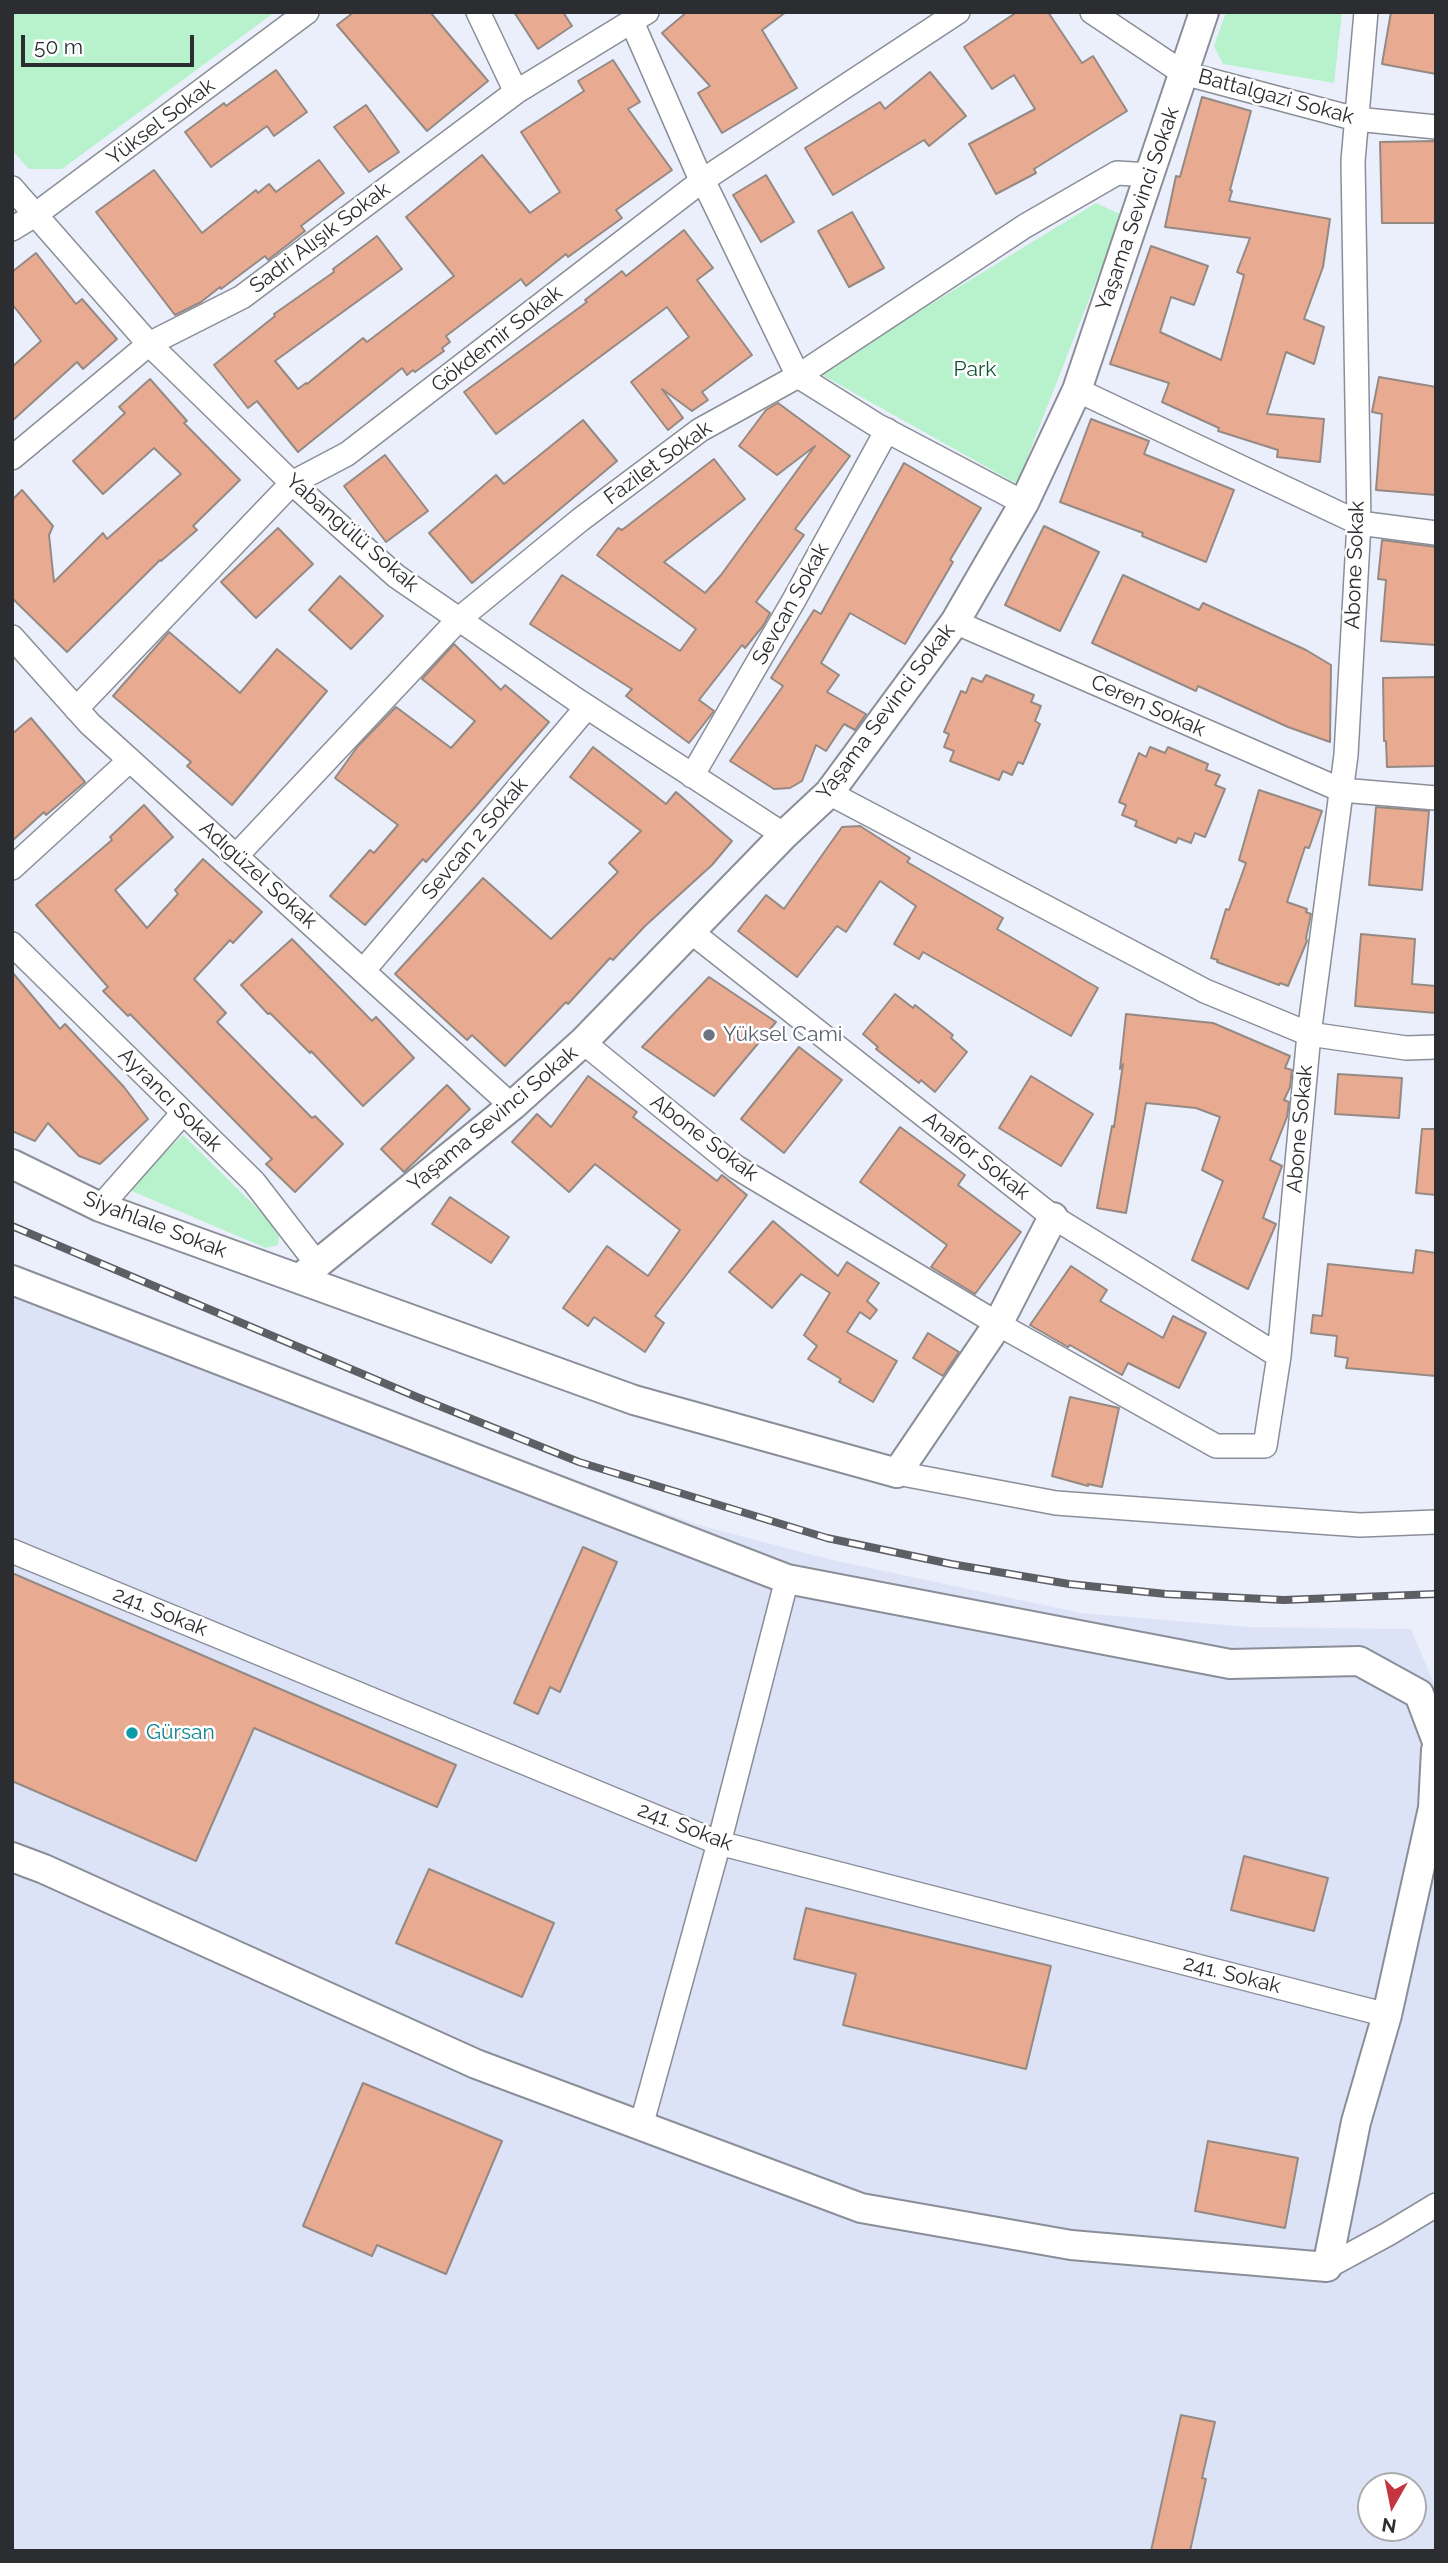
<!DOCTYPE html>
<html>
<head>
<meta charset="utf-8">
<style>
	body { margin:0 }
	#map { position:relative; width:1448px; height:2563px; overflow:hidden; background:#ebeffb; font-family:Raleway,sans-serif }
	canvas { display:block }
	.frame { position:absolute; inset:0; border:14px solid #2b2d31; pointer-events:none }
	.north { position:absolute; left:1357px; top:2472px; width:70px; height:70px; box-sizing:border-box; background:#fff; border:2px solid #aaabad; border-radius:50%; rotate:189deg; font-size:19px; font-weight:700; line-height:28px; text-align:center; color:#2b2d31 }
	.north::after { content:''; display:block; margin:auto; width:24px; height:32px; background:#c53541; clip-path:polygon(50% 0,100% 100%,50% 72%,0 100%) }
	.scale { position:absolute; left:21px; top:35px; width:173px; height:32px; box-sizing:border-box; border:4px solid #2b2d31; border-top:0; padding-left:9px; font-size:21px; line-height:24px; white-space:nowrap; color:#2b2d31; -webkit-text-stroke:5px #fff; paint-order:stroke }
</style>
</head>
<body>
<div id="map">
<canvas width="1448" height="2563"></canvas>
<div class="frame"></div>
<div class="north">N</div>
<div class="scale">50 m</div>
</div>
<script>
const context = document.querySelector('canvas').getContext('2d');
context.lineJoin = 'round';
function fillPath(path, color) {
  context.fillStyle = color;
  context.fill(path, 'evenodd');
}
function stroke(path, color, width, dash) {
  context.strokeStyle = color;
  context.lineWidth = width;
  context.lineCap = dash ? 'butt' : 'round';
  context.setLineDash(dash || []);
  context.stroke(path);
}
function label(font, color, halo, rows, align = 'center') {
  context.font = font + ' Raleway,sans-serif';
  context.lineWidth = 5;
  context.setLineDash([]);
  context.textBaseline = 'middle';
  context.strokeStyle = halo;
  context.fillStyle = color;
  for (const [text, x, y, turn = 0] of rows) {
    context.save();
    context.translate(x, y);
    context.rotate((+turn || 0) * Math.PI / 180);
    context.textAlign = isNaN(turn) ? turn : align;
    if (halo) context.strokeText(text, 0, 0);
    context.fillText(text, 0, 0);
    context.restore();
  }
}
fillPath(new Path2D(`
	M12,1264l300,118 383,142 137,36 249,53 169,14 161,2 25,59v863h-1424zM1371,2486h42v42h-42z`), '#dce3f6');
fillPath(new Path2D(`
	M12,12h263l-213,157h-33l-17,-19z
	M1226,12h116l-8,71 -111,-19 -9,-18z
	M1096,203l26,12 -105,269 -202,-113 85,-48z
	M183,1135l83,82 13,18 -1,10 -12,3 -139,-59z`), '#b7f2cc');
const building = new Path2D(`
	M354,12h76l58,69 -61,50 -90,-106z
	M514,12h49l9,14 -34,23z
	M687,12h99l-24,18 35,58 -75,45 -24,-40 12,-7 -48,-53z
	M1017,12h31l34,51 11,-7 34,55 -93,58 2,4 -40,21 -27,-50 66,-35 -21,-34 -22,14 -28,-42z
	M1391,12h45v62l-54,-10z
	M613,60l27,42 -12,7 44,61 -56,40 6,8 -54,39 -2,-3 -40,32 -5,-7 -75,57 4,6 -8,6 2,3 -29,21 -2,-2 -6,5 -5,-7 -104,84 -41,-51 -9,7 -34,-43 61,-49 -1,-2 60,-42 -1,-3 44,-33 25,33 -127,92 23,28 8,-6 1,1 56,-46 4,4 87,-66 -48,-59 76,-62 48,58 30,-21 -39,-60 63,-41 -6,-10z
	M276,70l31,42 -33,24 -7,-10 -56,41 -26,-35 39,-29 2,3z
	M930,72l36,44 -37,30 -5,-6 -91,55 -28,-47 75,-46 5,7z
	M1202,97l49,14 -21,79 2,1 -3,10 101,18 -7,48 -19,52 20,8 -10,37 -28,-12 -19,62 57,5 -4,43 -43,-5 1,-7 -60,-19 1,-3 -57,-26 7,-19 -59,-19 41,-118 57,20 -14,39 -23,-8 -11,35 61,28 23,-85 -7,-3 13,-34 -85,-11 11,-51 4,1z
	M366,105l33,47 -30,20 -35,-45z
	M1436,141v82h-54l-2,-81z
	M319,160l25,33 -43,33 4,5 -37,29 -3,-4 -44,33 -1,-2 -19,15 -26,13 -79,-103 58,-42 48,63 54,-43 2,3 11,-9 7,8z
	M766,175l28,47 -33,20 -28,-47z
	M852,212l32,56 -35,19 -31,-56z
	M684,230l29,38 -16,12 55,75 -50,37 6,8 -16,11 -30,-22 21,29 -15,12 -37,-48 58,-45 -22,-30 -171,127 -32,-42 123,-90 -2,-2 37,-29 4,5z
	M36,253l40,51 6,-5 35,40 -34,30 -6,-7 -65,59v-54l29,-26 -29,-37v-32z
	M1379,377l57,10v108l-60,-5 6,-76 -10,-2z
	M150,379l37,42 -3,2 56,57 -47,46 4,4 -36,31 -1,-1 -93,92 -55,-54v-98l10,-10 31,36 -4,9 5,47 49,-49 4,6 74,-65 -27,-26 -51,46 -30,-33 52,-48 -6,-6z
	M778,403l72,53 -55,73 9,6 -48,67 14,11 -7,13 -18,22 -3,-3 -43,55 15,11 -25,32 -63,-47 6,-7 -102,-65 32,-49 118,76 16,-22 -99,-74 21,-27 4,2 92,-71 31,40 -81,63 41,31 16,-18 94,-129 -38,29 -38,-29 27,-36z
	M1091,419l58,22 -5,13 90,36 -28,72 -64,-26 1,-3 -83,-31z
	M583,420l34,41 -145,122 -43,-50 67,-58 8,9z
	M385,455l43,56 -42,31 -42,-56z
	M904,463l77,45 -31,52 3,2 -48,82 -55,-31 -29,50 18,12 -12,17 39,22 -11,16 -11,-6 -18,27 -10,-6 -14,36 -12,7 -16,1 -44,-28 53,-75 -12,-8 43,-68 7,4z
	M1044,526l55,26 -39,79 -55,-26z
	M278,528l35,36 -57,54 -35,-36z
	M1382,540l54,7v98l-55,-4 5,-61 -8,-1z
	M1123,575l76,35 4,-7 103,47 25,15 -1,77 -42,-15 -90,-41 -2,5 -104,-48z
	M340,576l43,40 -32,33 -42,-39z
	M169,632l71,61 37,-44 50,42 -95,114 -45,-39 4,-4 -78,-66z
	M454,644l47,46 4,-5 44,37 -73,84 -50,56 -3,-3 -58,66 -35,-29 40,-46 4,3 24,-28 -63,-47 23,-32 38,-39 55,41 24,-27 -53,-42z
	M986,675l48,20 -3,7 10,4 -6,15 5,3 -17,40 -5,-2 -6,13 -9,-4 -4,9 -49,-19 4,-10 -10,-4 5,-13 -5,-2 17,-41 5,2 6,-15 10,4z
	M1436,677v89l-49,1 -1,-26h-2l-1,-63z
	M31,718l54,64 -39,33 -2,-3 -32,29v-107z
	M593,747l73,57 10,-12 56,49 -20,24 -67,61 -32,34 -3,-2 -42,46 -2,-2 -61,64 -33,-31 -5,5 -72,-66 88,-96 68,61 67,-67 -9,-9 32,-32 -71,-54z
	M1150,747l15,6 3,-6 40,17 -2,6 14,5 -5,10 10,4 -20,48 -10,-4 -4,10 -13,-5 -2,5 -41,-17 2,-5 -15,-6 4,-10 -7,-3 20,-49 7,4z
	M1259,790l63,21 -13,37 -4,-1 -18,55 20,7 -1,3 5,2 -5,24 1,3 -19,45 -8,-3 -1,2 -62,-23 1,-2 -7,-2 15,-49 3,1 17,-47 -7,-3z
	M144,805l29,32 -58,53 32,38 31,-34 -3,-4 28,-31 59,53 -29,31 -3,-3 -36,39 32,34 -9,9 95,96 3,-2 28,28 -48,48 -29,-28 6,-5 -142,-145 -2,2 -25,-25 5,-4 -72,-82 76,-65 -2,-3z
	M1376,807l53,4 -7,79 -53,-5z
	M860,826l50,32 -3,4 96,56 -6,11 101,59 -27,48 -148,-84 -4,7 -25,-15 22,-38 -36,-25 -34,51 -9,-6 -40,51 -59,-46 28,-36 18,14 58,-82z
	M1361,934l54,5 -3,45 24,2v27l-81,-7z
	M292,939l80,82 4,-4 38,41 -51,48 -52,-55 -1,2 -40,-40 -2,1 -27,-29z
	M12,972l48,57 5,-5 59,63 24,32 -48,45 -21,-8 -31,-33 -13,18 -23,-10z
	M709,977l67,45 -62,74 -72,-49z
	M895,994l18,14 2,-3 38,30 -2,3 16,14 -32,40 -14,-12 -2,3 -43,-34 2,-2 -15,-13z
	M1126,1014l87,9 77,33 -5,12 7,2 -2,17 -6,13 5,2 -2,15 -17,43 12,6 -19,52 13,6 -28,65 -56,-29 31,-79 -21,-11 18,-53 -24,-9 -50,-5 -20,110 -29,-5 15,-82 2,1 9,-63 -3,5z
	M799,1047l43,33 -58,73 -43,-34z
	M1338,1074l64,4 -3,40 -64,-4z
	M588,1076l49,36 -4,5 84,64 5,-6 25,20 -92,121 9,7 -19,29 -51,-35 -6,9 -25,-18 44,-62 41,30 32,-46 -85,-66 -26,28 -57,-50 25,-28 14,13z
	M1031,1076l62,38 -32,52 -62,-38z
	M447,1085l23,24 -66,63 -23,-23z
	M900,1127l65,48 -7,10 63,47 -46,62 -44,-27 16,-22 -87,-63z
	M1422,1129h14v66l-20,-2z
	M450,1197l59,40 -18,26 -59,-39z
	M773,1221l65,55 9,-14 32,21 -12,18 10,9 -7,9 -10,-7 -13,20 50,29 -24,41 -34,-20 2,-3 -33,-20 9,-13 -13,-11 26,-42 -29,-19 -29,34 -43,-36z
	M1416,1250l20,3v123l-90,-8 2,-10 -13,-2 2,-20 -26,-3 2,-18 9,1 6,-52 85,9z
	M1071,1266l36,24 -7,11 63,37 10,-22 33,17 -27,55 -51,-25 -6,12 -52,-30 -2,2 -38,-22z
	M928,1333l31,19 -16,24 -30,-18z
	M1070,1397l49,11 -17,79 -14,-3v2l-36,-10z
	M583,1547l34,15 -57,130 -10,-5 -12,27 -24,-11z
	M12,1573l444,192 -19,42 -183,-79 -58,133 -184,-80z
	M1244,1856l84,22 -14,53 -83,-21z
	M429,1869l125,54 -32,74 -126,-54z
	M806,1908l245,58 -25,103 -183,-44 13,-51 -62,-15z
	M363,2083l139,58 -56,133 -69,-29 -5,11 -69,-30z
	M1208,2141l90,17 -13,70 -90,-17z
	M1181,2415l34,7 -13,56 4,1 -16,72h-39z`);
fillPath(building, '#e8ab91');
stroke(building, '#958984', 2);
const minor = new Path2D(`
	M478,12l38,80
	M1092,12l91,61 173,46 80,8
	M632,22l65,149 6,9 95,196 80,50 146,77
	M12,188l137,156 143,139 104,93 179,123 209,136
	M12,229l23,-14 272,-203
	M1077,390l282,133 77,10
	M12,458l137,-114 93,-47 274,-205 131,-80
	M955,622l386,168 95,8
	M12,637l78,87 422,382
	M76,709l216,-226 55,-29 356,-274 255,-168
	M692,776l102,-176 93,-170
	M829,793l376,198 104,43 97,14 30,-1
	M237,855l222,-236 121,-99 120,-90 98,-54 227,-150 92,-53 33,2
	M12,868l118,-108
	M690,931l363,286 226,139
	M12,944l242,238 64,83
	M363,971l224,-264
	M583,1042l153,125 262,157 218,122h49l14,-90 30,-322 37,-279 13,-232 -6,-362 13,-149
	M100,1207l83,-94
	M897,1473l159,30 304,22 76,-3
	M12,1551l707,292 668,172
	M641,2126l78,-283 68,-264
	M1327,2267l61,-33 48,-29`);
const tertiary = new Path2D(`
	M12,1164l88,43 534,193 263,73 101,-149 55,-107
	M300,1278l212,-172 71,-64 201,-207 45,-42 126,-171 69,-119 53,-113 127,-378
	M12,1280l775,299 443,85 129,-3 60,33 17,45
	M12,1857l32,12 432,195 385,144 210,37 256,22 29,-145 31,-107 46,-207 3,-58`);
stroke(minor, '#8a8e98', 26);
stroke(tertiary, '#8a8e98', 32);
stroke(minor, '#fff', 23);
stroke(tertiary, '#fff', 28);
const rail = new Path2D(`
	M12,1226l405,171 162,65 248,76 124,26 118,20 97,10 118,6 152,-6`);
stroke(rail, '#5d5f65', 8);
stroke(rail, '#fff', 5, [16]);
for (const [x, y, r, color] of [
	[709,1035,7,"#6b7280"],
	[132,1733,7,"#0f9aa8"]
]) {
  const dot = new Path2D();
  dot.arc(x, y, r, 0, 2 * Math.PI);
  context.fillStyle = color;
  context.fill(dot);
  stroke(dot, '#fff', 2.5);
}
label('21px', '#2b2d31', '#fff', [
	["Battalgazi Sokak",1276,97,15],
	["Yüksel Sokak",161,122,-37],
	["Yaşama Sevinci Sokak",1138,209,-71],
	["Sadri Alışık Sokak",320,238,-37],
	["Gökdemir Sokak",497,339,-38],
	["Fazilet Sokak",658,463,-36],
	["Yabangülü Sokak",352,533,41],
	["Abone Sokak",1355,565,-88],
	["Sevcan Sokak",791,604,-61],
	["Ceren Sokak",1148,706,24],
	["Yaşama Sevinci Sokak",886,712,-53],
	["Sevcan 2 Sokak",475,839,-50],
	["Adıgüzel Sokak",258,875,42],
	["Ayrancı Sokak",170,1100,45],
	["Yaşama Sevinci Sokak",493,1119,-40],
	["Abone Sokak",1300,1129,-85],
	["Abone Sokak",704,1138,37],
	["Anafor Sokak",976,1156,38],
	["Siyahlale Sokak",155,1225,21],
	["241. Sokak",160,1612,22],
	["241. Sokak",685,1827,21],
	["241. Sokak",1232,1975,14]
]);
label('21px', '#105634', '#fff', [
	["Park",975,370]
]);
label('21px', '#5b616d', '#fff', [
	["Yüksel Cami",723,1035]
], 'left');
label('21px', '#0d838f', '#fff', [
	["Gürsan",146,1733]
], 'left');
</script>
</body>
</html>
